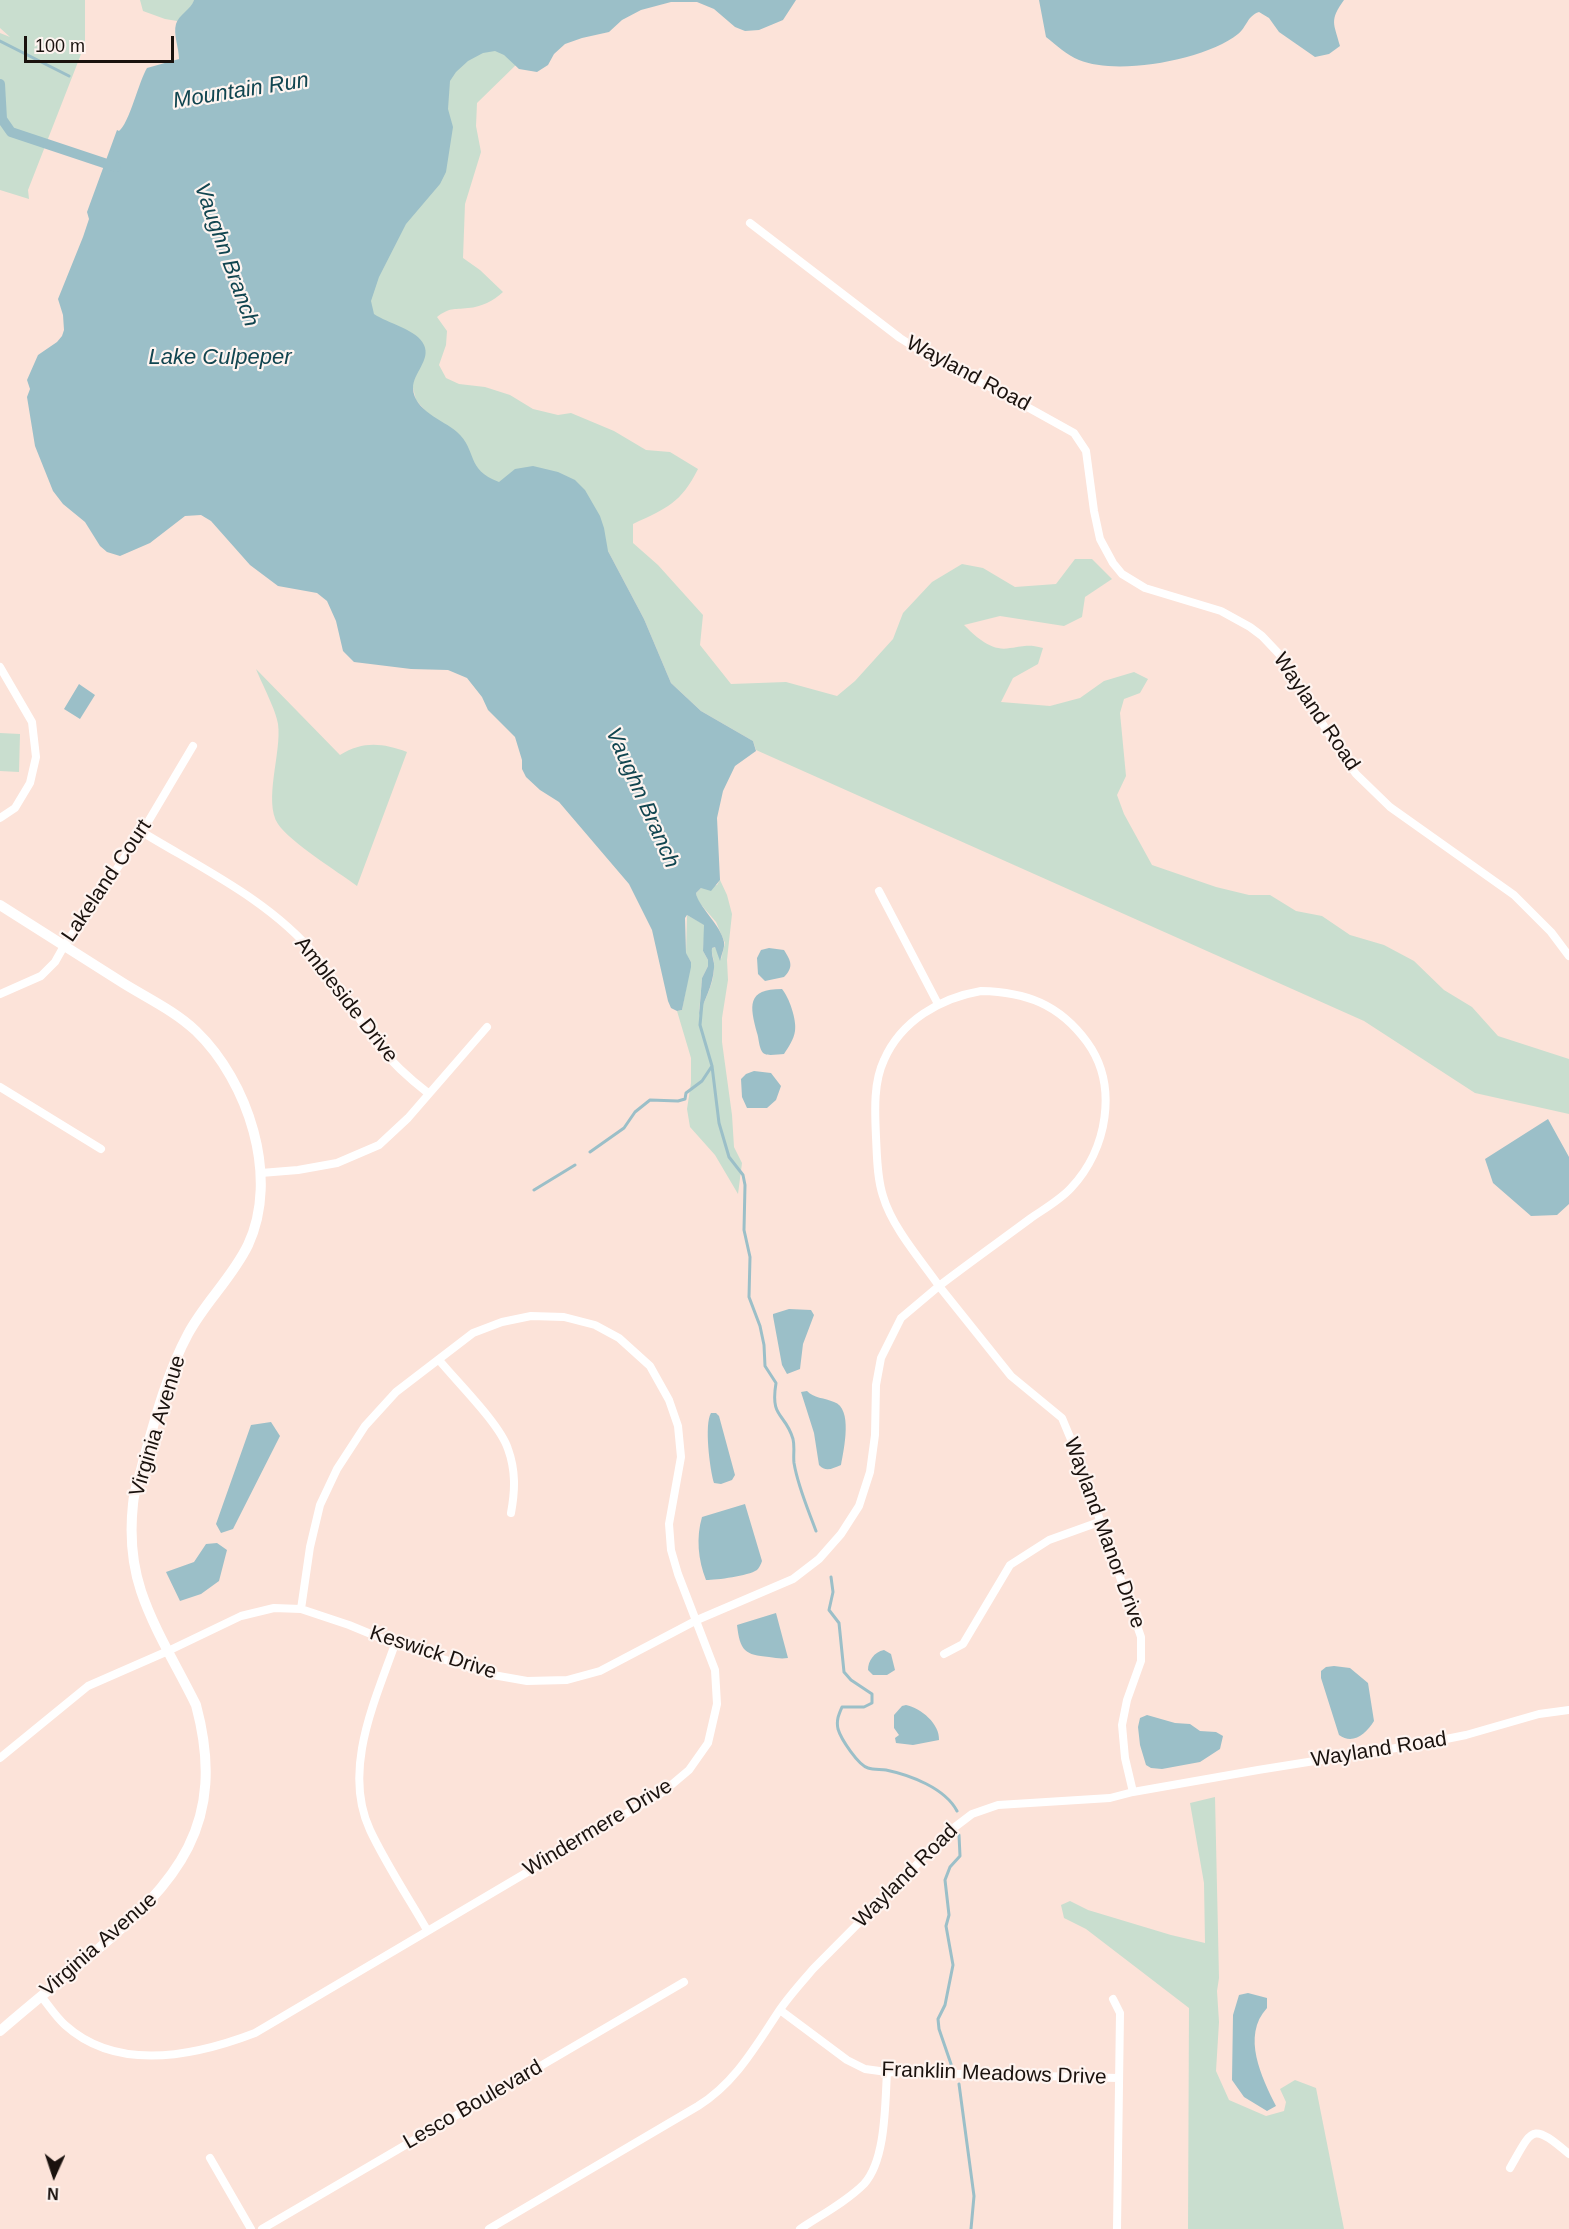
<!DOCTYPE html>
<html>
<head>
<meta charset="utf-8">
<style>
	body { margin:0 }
	#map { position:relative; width:1569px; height:2229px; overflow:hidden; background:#fce3d9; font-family:Helvetica,sans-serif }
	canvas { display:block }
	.north { position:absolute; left:24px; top:2145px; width:60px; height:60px; -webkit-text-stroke:4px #fef4f0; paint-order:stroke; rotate:183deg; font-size:16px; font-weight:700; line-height:24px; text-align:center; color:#1a120e }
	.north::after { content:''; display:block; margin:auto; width:21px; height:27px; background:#1a120e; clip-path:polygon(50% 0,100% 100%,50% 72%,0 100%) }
	.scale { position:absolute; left:24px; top:36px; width:150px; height:27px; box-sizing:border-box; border:3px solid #1a120e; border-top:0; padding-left:8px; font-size:18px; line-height:21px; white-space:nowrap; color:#1a120e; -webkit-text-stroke:4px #fef4f0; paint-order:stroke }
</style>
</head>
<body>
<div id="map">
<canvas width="1569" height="2229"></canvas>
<div class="north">N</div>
<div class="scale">100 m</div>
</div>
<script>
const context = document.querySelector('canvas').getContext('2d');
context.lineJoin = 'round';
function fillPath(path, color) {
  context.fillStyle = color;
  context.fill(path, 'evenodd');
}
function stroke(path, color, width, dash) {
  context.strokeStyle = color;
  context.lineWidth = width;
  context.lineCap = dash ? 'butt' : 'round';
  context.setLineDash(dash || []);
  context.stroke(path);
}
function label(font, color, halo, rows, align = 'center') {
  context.font = font + ' Helvetica,sans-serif';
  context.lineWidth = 4.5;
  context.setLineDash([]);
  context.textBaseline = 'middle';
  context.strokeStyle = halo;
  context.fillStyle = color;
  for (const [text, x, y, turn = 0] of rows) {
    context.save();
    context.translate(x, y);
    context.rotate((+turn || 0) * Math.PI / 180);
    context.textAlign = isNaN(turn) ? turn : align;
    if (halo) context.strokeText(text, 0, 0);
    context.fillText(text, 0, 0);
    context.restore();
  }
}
fillPath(new Path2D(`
	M0,0h85v44l-57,146 1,9 -29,-9v-157l10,4 -10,-9z
	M140,0h54l-2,7 -15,14 -12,-2 -22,-8z
	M490,46l29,16 -42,41 -1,23 5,26 -16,52 -2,54 17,12 23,22c-10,9 -21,15 -35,16 -15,2 -18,-1 -31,9l10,14 -1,14 -7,20 7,13 13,6 26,3 25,8 23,14 25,6 13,-2 43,18 32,19 24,2 28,17c-17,34 -31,39 -65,55v19l25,22 45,50 -3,30 31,39 55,-2 51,14 18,-15 38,-42 10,-26 29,-31 30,-18 21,4 32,19 41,-3 19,-25h17l20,20 -27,18 -3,20 -18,9 -64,-10 -36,9c12,12 28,27 46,23 15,-2 18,-4 33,0l-5,16 -25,14 -12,24 49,4 30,-8 24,-17 30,-9 14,7 -8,14 -16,6 -4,14 6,63 -9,19 7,19 28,51 64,22 33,8h21l26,16 26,5 28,19 34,10 30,16 30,29 28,17 26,29 71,23v55l-94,-21 -111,-72 -608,-271 -3,-9 -52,-30 -30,-28 -27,-64 -36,-68 -104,-69 -8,2 -18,-12 -62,-72 -5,-20 -37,-64 -5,-18 75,-191 3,-29 19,-18z
	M256,669l84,86c23,-14 42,-12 67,-3l-50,134c-20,-15 -66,-43 -79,-62 -15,-23 4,-72 0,-100 -2,-14 -16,-40 -22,-55z
	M0,733l20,1 -1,38 -19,-1z
	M720,880l7,15 5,19 -5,46 1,20 -6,38v24l10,73 2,32 8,16 -4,31 -23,-39 -25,-28 -3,-18 4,-26v-25l-14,-47 5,-1 9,-48 -5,-8 1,-39 18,10 -2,26 5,9v6l-6,12 -3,36c6,-15 15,-30 15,-47 1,-7 -3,-12 -2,-19l3,-1 6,12 4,-16 -9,-21 -19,-22 -1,-7 5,-5 16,-3z
	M1215,1797l4,181 -2,13 2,31 -3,49 13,29 37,16 18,-5 2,-9 -6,-13 15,-9 21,8 28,141h-156l1,-221 -103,-79 -22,-11 -3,-13 9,-4 18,9 83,25 34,8 -1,-60 -14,-80z`), '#c9decf');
fillPath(new Path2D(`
	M194,0h602l-13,20 -24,10 -14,1 -10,-4 -21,-18 -17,-7h-26l-30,8 -19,10 -13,12 -27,6 -17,6 -11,10 -6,11 -11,7 -18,-3 -15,-14 -9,-4 -12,2 -15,8 -12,11 -6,9 -2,28 5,18 -7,45 -6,12 -34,40 -27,53 -8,24 3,13c13,9 44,16 50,31 7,15 -11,28 -11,43 1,23 29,31 44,44 21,19 8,37 42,50l16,-13 18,-3 25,6 17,8 10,10 15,26 4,12 4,23 36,68 27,64 30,28 52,30 3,10 -21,15 -12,25 -6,27 3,62 -9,11 -10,-3 -5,5c1,12 25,32 28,49 1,5 -3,14 -4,19l-5,-14 -3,1c-1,8 3,13 2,20 -1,18 -10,32 -15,48l3,-38 6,-12v-6l-5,-9 1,-26 -17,-10 -2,3 1,35 5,9v5l-9,43 -5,1 -6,-3 -3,-7 -16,-71 -23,-46 -70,-82 -19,-12 -14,-13 -4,-8v-9l-7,-23 -27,-27 -6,-13 -15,-19 -19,-8 -37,-1 -57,-7 -11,-11 -7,-30 -9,-20 -10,-8 -39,-7 -28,-21 -39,-44 -10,-6 -16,1 -35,27 -30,13 -13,-4 -7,-6 -15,-24 -22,-18 -10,-13 -18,-45 -8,-49 3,-8 -3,-9 11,-25 19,-13 5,-6 2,-6 -1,-15 -5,-16 25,-62 6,-18 -2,-7 30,-82 2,1c10,-7 20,-50 28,-63l32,-9c0,-11 -6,-25 -3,-35 3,-10 15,-14 18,-24z
	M1039,0h305c-15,21 -10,23 -4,46l-11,8 -14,3 -36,-25 -10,-14 -10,-6c-12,4 -12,15 -21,22 -32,26 -121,42 -159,26 -12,-5 -23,-15 -33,-23z
	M79,684l16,11 -15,24 -16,-10z
	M769,948l15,2c7,11 10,17 0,27l-19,4 -7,-7 -1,-16 4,-8z
	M782,989c7,8 15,31 13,42 -1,8 -7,17 -11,23 -5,0 -15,2 -19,0 -6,-2 -6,-16 -8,-21 -7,-27 -11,-44 25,-44z
	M754,1071l17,2 10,13 -5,14 -9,8h-20l-5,-11 -1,-18 5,-5z
	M1548,1119l21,38v47l-12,11 -26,1 -38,-33 -8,-24z
	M789,1309l22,1 3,5 -11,29 -3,25 -13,5 -5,-9 -9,-49v-2z
	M807,1391c6,7 18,7 27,11 19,6 10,47 7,63 -8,3 -15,8 -22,0l-5,-32 -13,-41z
	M711,1413h5l3,3 16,59 -3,5 -11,4 -7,-1c-4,-13 -10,-59 -3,-70z
	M271,1422l9,14 -47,93 -12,4 -5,-9 35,-99z
	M745,1504l17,57c-1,3 -3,7 -5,9 -9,6 -40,10 -51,10 -8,-20 -10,-43 -4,-63z
	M217,1543l10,7 -8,31 -18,13 -21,7 -14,-29 28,-10 12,-18z
	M776,1613l12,45c-7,1 -12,0 -19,-1 -24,-2 -29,-6 -32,-32z
	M884,1650l7,4 4,16 -8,5h-14l-5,-5c0,-9 6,-18 16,-20z
	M1334,1666l16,2 18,15 6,38c-8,13 -21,24 -35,14l-18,-57v-7l5,-4z
	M906,1705c15,3 34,19 33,35l-26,5 -17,-2 -1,-5 4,-3 -5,-7v-13l8,-9z
	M1147,1715l28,8 15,1 10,7 16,1 7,4 -3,13 -20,13 -38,7 -11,-1 -5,-3 -6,-20 -2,-18 2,-9z
	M1248,1993l19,5v10c-26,28 -5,70 9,98l-9,5 -23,-14 -12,-17 1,-65 6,-20z`), '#9bbfc8');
stroke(new Path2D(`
	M0,41l69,35
	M702,1003l-2,22 12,41 7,57 10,34 14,18 2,10 -1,45 6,27 -1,40 11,29 4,19 1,21 11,17c-6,36 9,29 17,56 2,8 0,16 1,24 4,24 14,46 22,68
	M590,1152l34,-24 11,-16 15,-12 28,1 7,-2 1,-6 16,-12 10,-15
	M534,1190l41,-25
	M831,1577l2,15 -4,18 10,13 5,49 7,8 21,14v9l-8,4h-22c-3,7 -6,13 -4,22 3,10 20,36 30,39 6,2 13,1 18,2 24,5 59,18 71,41
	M951,2064l-12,-35 -1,-10 7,-14 8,-40 -7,-39 3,-11 -4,-35 5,-13 10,-11 -1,-21
	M959,2084l15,112 -3,33`), '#9bbfc8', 3);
stroke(new Path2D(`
	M0,84l2,35 9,13 105,35`), '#9bbfc8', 10);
stroke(new Path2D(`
	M750,223l150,115 33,21 69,34 72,40 12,18 8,60 6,28 13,24 9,11 23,14 76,23 29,16 12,9 18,19 62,100 14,19 34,33 124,88 37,37 18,24
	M0,667l32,55 4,35 -6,26 -15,25 -15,10
	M142,832c59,36 129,69 174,124 24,28 40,62 63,90 14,18 31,33 49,47
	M879,891l59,113
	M981,991c45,1 78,13 106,51 32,44 20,108 -16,146 -11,12 -27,21 -40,30 -31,23 -62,45 -92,68 -19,-27 -47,-59 -56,-90 -6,-18 -6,-40 -7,-59 -1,-24 -3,-54 8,-77 17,-39 56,-62 97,-69z
	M0,994l41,-18 14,-14 9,-16 78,-114 51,-86
	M0,1087l101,62
	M261,1173l37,-3 39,-7 42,-18 29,-27 79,-91
	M439,1360c18,22 61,64 69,89 8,22 7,42 3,64
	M395,1644c-20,57 -53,126 -25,186 16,34 38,67 57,100
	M944,1654l19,-10 47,-79 39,-25 50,-18
	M0,1758l88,-72 80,-35 73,-35 33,-8 27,1 48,16 46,19 98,31 34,6 40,-1 33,-9 97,-51 96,-41 26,-20 22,-25 18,-28 11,-34 5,-37 1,-50 5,-27 20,-40 38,-32 72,90 51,42 13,31 66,188v24l-14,39 -5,25 3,33 8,34
	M41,1996c8,10 15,21 24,29 53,48 130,31 190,8l408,-241 26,-22 19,-27 9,-39 -2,-34 -37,-96 -7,-24 -2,-26 12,-67 -3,-31 -9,-26 -19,-34 -31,-28 -24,-13 -31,-8 -33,-1 -29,6 -29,11 -77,59 -31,34 -28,43 -17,36 -10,42 -9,62
	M1113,1999l7,14 -3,216
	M780,2010l67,50 18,9 22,3 231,6
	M210,2158l41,71
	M1510,2168c23,-40 21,-46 59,-14
	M262,2229l422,-247
	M489,2229l209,-123c37,-23 57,-59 81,-95 10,-15 23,-29 35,-43l137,-138 21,-16 26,-9 112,-7 23,-6 125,-22 163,-26 45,-9 73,-21 30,-4
	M800,2229c21,-14 46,-27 64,-45 22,-24 21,-80 23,-112`), '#fff', 8);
stroke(new Path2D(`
	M0,905c41,26 82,52 123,78 24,15 52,28 73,48 52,50 84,146 52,214 -16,33 -43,57 -60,89 -21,39 -33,85 -45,128 -3,14 -9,28 -10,42 -3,28 -1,60 8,87 13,39 37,77 55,114 32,119 -18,177 -105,250 -30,25 -61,50 -91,76`), '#fff', 10);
label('21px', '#1a120e', '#fef4f0', [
	["Wayland Road",968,374,28],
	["Wayland Road",1316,712,56],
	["Lakeland Court",107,881,-56],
	["Ambleside Drive",346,1000,52],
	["Virginia Avenue",158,1426,-73],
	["Wayland Manor Drive",1104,1533,70],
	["Keswick Drive",433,1653,18],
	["Wayland Road",1379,1750,-9],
	["Windermere Drive",598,1828,-31],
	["Wayland Road",906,1876,-45],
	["Virginia Avenue",99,1945,-41],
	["Franklin Meadows Drive",994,2074,2],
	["Lesco Boulevard",473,2105,-30]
]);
label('italic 22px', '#114550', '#fef4f0', [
	["Mountain Run",241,91,-9],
	["Vaughn Branch",226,255,70],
	["Lake Culpeper",220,358],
	["Vaughn Branch",642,798,66]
]);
</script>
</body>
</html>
